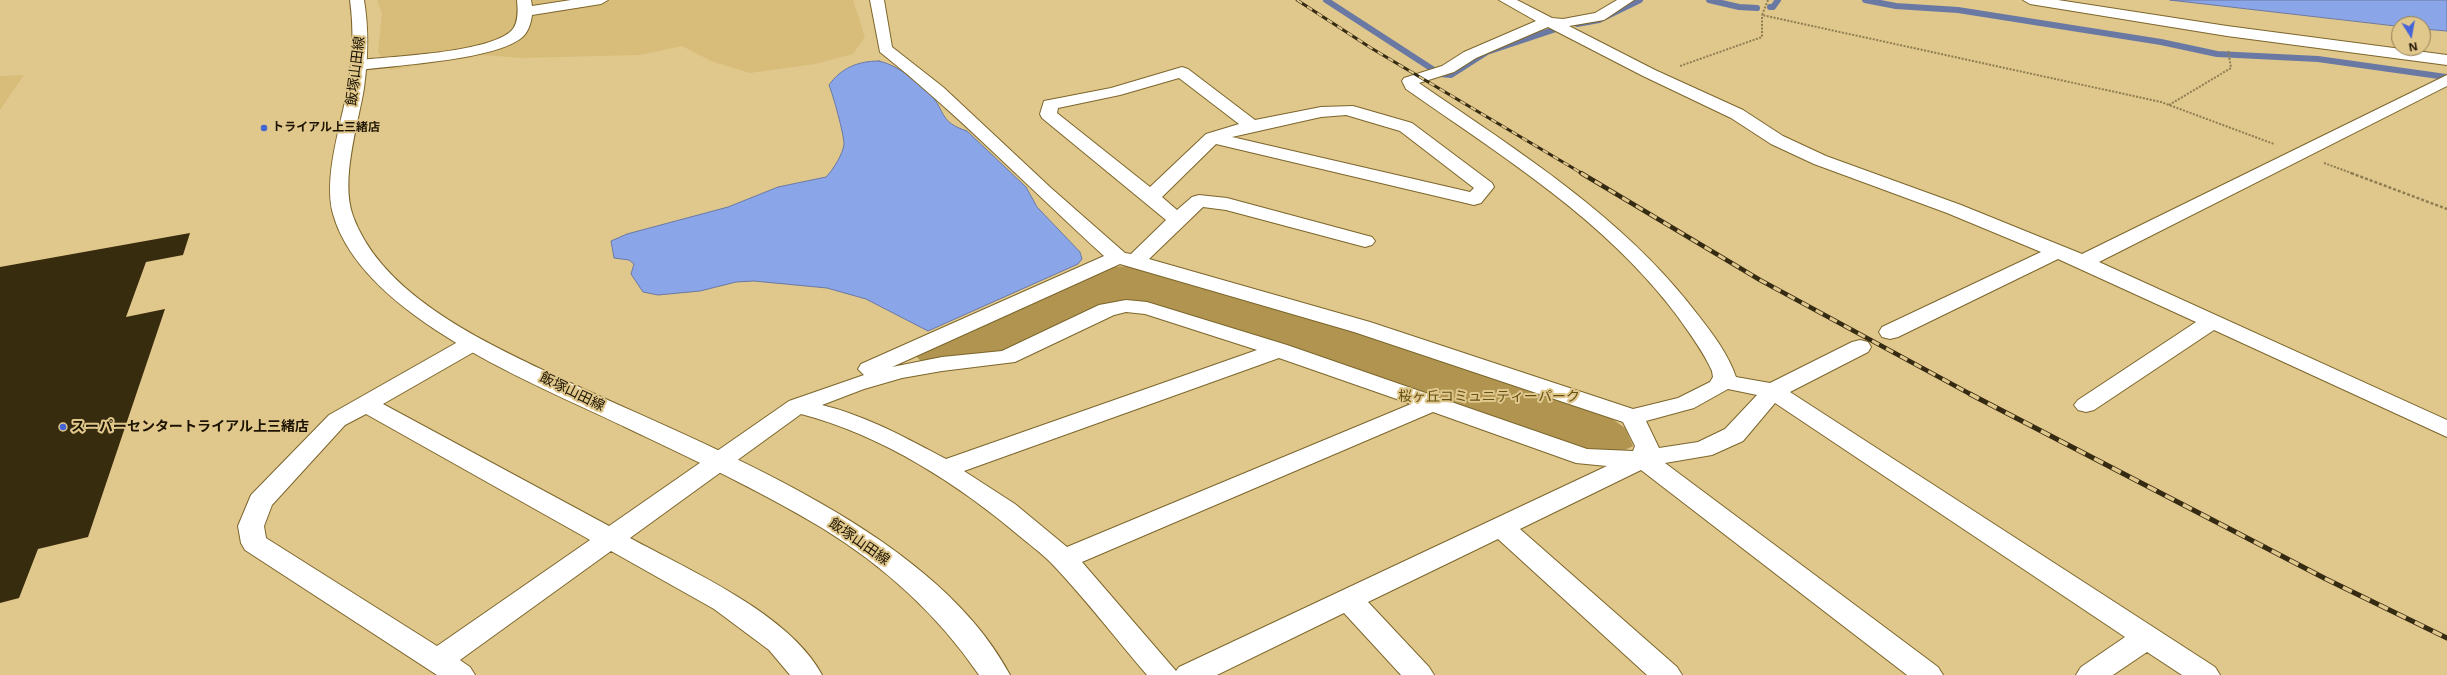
<!DOCTYPE html>
<html>
<head>
<meta charset="utf-8">
<style>
	body { margin:0 }
	#map { position:relative; width:2447px; height:675px; overflow:hidden; background:#e0c78c; font-family:"Noto Sans",sans-serif }
	canvas { display:block }
	.north { position:absolute; left:2391px; top:16px; width:40px; height:40px; box-sizing:border-box; background:#e0c78c; border:1px solid #927f54; border-radius:50%; rotate:169deg; font-size:11px; font-weight:700; line-height:16px; text-align:center; color:#1c1300 }
	.north::after { content:''; display:block; margin:auto; width:14px; height:18px; background:#4464d7; clip-path:polygon(50% 0,100% 100%,50% 72%,0 100%) }
</style>
</head>
<body>
<div id="map">
<canvas width="2447" height="675"></canvas>
<div class="north">N</div>
</div>
<script>
const context = document.querySelector('canvas').getContext('2d');
context.lineJoin = 'round';
function fillPath(path, color) {
  context.fillStyle = color;
  context.fill(path, 'evenodd');
}
function stroke(path, color, width, dash) {
  context.strokeStyle = color;
  context.lineWidth = width;
  context.lineCap = dash ? 'butt' : 'round';
  context.setLineDash(dash || []);
  context.stroke(path);
}
function label(font, color, halo, rows, align = 'center') {
  context.font = font + ' "Noto Sans","Noto Sans JP",sans-serif';
  context.lineWidth = 4;
  context.setLineDash([]);
  context.textBaseline = 'middle';
  context.strokeStyle = halo;
  context.fillStyle = color;
  for (const [text, x, y, turn = 0] of rows) {
    context.save();
    context.translate(x, y);
    context.rotate((+turn || 0) * Math.PI / 180);
    context.textAlign = isNaN(turn) ? turn : align;
    if (halo) context.strokeText(text, 0, 0);
    context.fillText(text, 0, 0);
    context.restore();
  }
}
fillPath(new Path2D(`
	M377,0h476l12,37 -12,17 -38,10 -65,9 -39,-12 -29,-15 -42,9 -119,3 -38,-3 -93,15 -12,-18 4,-38z
	M24,75l-24,35v-34z`), '#d8bd7a');
fillPath(new Path2D(`
	M1130,266l230,66 251,86 14,10 8,18 -12,6 -29,-1 -314,-107 -148,-44 -19,3 -104,49 -84,11 -7,-7 194,-89z`), '#b09450');
const water = new Path2D(`
	M2170,0h277v31l-24,-2v-5h-24v2z
	M879,61c18,4 39,20 52,34 15,17 8,27 36,36l59,56 11,20 43,45 2,7 -4,5 -150,67 -62,-32 -39,-11 -73,-7 -18,1 -36,9 -42,4 -15,-3 -12,-18 3,-10 -5,-4 -15,-2 -3,-17 16,-7 101,-27 50,-20 48,-10c7,-7 17,-23 18,-33 0,-10 -11,-49 -15,-59 12,-17 29,-24 50,-24z`);
fillPath(water, '#8ba5e9');
stroke(water, '#6a79a3', 1);
stroke(new Path2D(`
	M1326,0l114,74 11,1 36,-23 75,-25
	M1709,0l30,7 18,1
	M1865,0l31,6 62,4 203,32 56,12 101,5 128,18
	M1770,7h3l5,-7
	M1577,24l22,-4 41,-20`), '#6a79a3', 6);
fillPath(new Path2D(`
	M190,233l-7,22 -37,7 -20,55 39,-8 -77,228 -50,12 -19,49 -19,5v-336z`), '#382c0e');
const street = new Path2D(`
	M517,0h14l1,6 39,-6h37l-7,4 -69,11c-1,8 -4,19 -12,24 -29,21 -122,26 -160,31l-8,-5 8,-5c35,-4 124,-7 150,-28 9,-7 8,-22 7,-32z
	M870,0h14l8,47 51,40 108,101 74,65 6,1 35,-34 -124,-102 -2,-4 4,-13 67,-13 71,-21 6,2 67,51 66,-13 32,-1 59,17 80,60 2,4 -13,16 -7,2 -258,-61 -54,53 15,13 15,-13 7,-2 28,3 145,39 3,4 -3,4 -7,2 -139,-37 -23,-3 -54,52 221,63 263,87 45,-11 32,-16 3,-5 -1,-6c-9,-20 -22,-37 -34,-54 -71,-96 -175,-160 -272,-228l-4,-8 2,-3 38,-12 22,-14 72,-31 -37,-21h18l35,18 11,1 32,-6 22,-13h17l-30,20 -35,6 86,44 88,40 40,26 43,20 135,49 121,49 365,-179v11l-348,176 348,158v17l-233,-107 -120,80 -8,2 -8,-2 -4,-5 4,-5 118,-78 -138,-63 -160,78 -8,2 -8,-2 -3,-5 3,-5 159,-75 -94,-39 -133,-49 -43,-20 -40,-26 -88,-42 -95,-49 -72,31 -22,14 -35,11c100,69 205,134 279,232 15,19 30,39 38,62l34,6 82,-41 8,-2 8,2 3,5 -3,5 -78,40 425,275 5,8h-38l-35,-23 -34,23h-37l5,-8 44,-30 -350,-234 -32,38 -31,14 -47,8 273,204 5,8h-36l-266,-205 -121,59 157,138 5,8h-35l-149,-136 -130,63 61,65 5,8h-33l-57,-62 -127,62h-70c-31,-36 -60,-74 -92,-108 -10,-11 -21,-19 -32,-28 -63,-54 -141,-104 -222,-125l-171,124c59,32 160,76 192,137h-32l-21,-25 -55,-41 -103,-58 -151,109 10,7 5,8h-38l-192,-125 -4,-7 -3,-17 13,-31 78,-80 134,-76 8,-2 8,2 3,5 -3,5 -96,55 226,122 180,-125 75,-26 -6,-6 3,-5 243,-108c-75,-68 -145,-141 -224,-204zM1179,78l60,46 -33,10 -56,53 -93,-74 1,-5 62,-13zM1346,115l54,16 74,57 -4,4 -238,-55 89,-20zM1120,264l234,68 269,90 12,24 -2,5 -46,-2 -300,-104 -140,-43 -21,-2 -27,5 -97,46 -60,6 -50,10zM1126,312l19,2 112,36 -311,109c-40,-21 -79,-43 -124,-54l42,-16 38,-11 40,-7 73,-9 99,-47zM1279,358l132,46 -344,143 -52,-43 -51,-33zM1728,389l29,6 -32,34 -27,13 -39,6 -13,-27 48,-13zM1433,412l143,51 31,3 -428,201 -3,4 -94,-109zM366,414l224,126 -153,106 -171,-108 -2,-12 8,-21 73,-80z
	M2023,0h35l169,26 220,29v10l-220,-29 -197,-32z`);
const secondary = new Path2D(`
	M350,0h14c5,30 4,58 0,88 -6,37 -24,92 -11,128 28,77 125,123 194,156 146,70 384,153 463,303h-31c-41,-60 -95,-109 -157,-147 -63,-38 -130,-69 -197,-101 -89,-43 -263,-110 -292,-213 -10,-37 8,-89 15,-127 5,-29 6,-58 2,-87z`);
stroke(street, '#7c662c', 2);
stroke(secondary, '#7c662c', 2);
stroke(new Path2D(`
	M1768,0l-6,15 399,87 113,42
	M1680,66l82,-29v-22
	M2169,105l62,-37 -3,-18
	M2324,163l30,11`), '#8f7d52', 2, [2, 1.5]);
stroke(new Path2D(`
	M2351,173l96,36`), '#8f7d52', 2.5, [3, 2]);
fillPath(street, '#fff');
fillPath(secondary, '#fff');
const railFar2 = new Path2D(`
	M1297,0l74,48 212,126`);
const railFar1 = new Path2D(`
	M1581,173l179,107 212,115`);
const rail = new Path2D(`
	M1970,394l356,185 121,59`);
stroke(railFar2, '#352a12', 3);
stroke(railFar1, '#352a12', 4.5);
stroke(rail, '#352a12', 5);
stroke(railFar2, '#e0c78c', 2, [6]);
stroke(railFar1, '#e0c78c', 3, [8]);
stroke(rail, '#e0c78c', 3.5, [10]);
for (const [x, y, r, color] of [
	[264,128,4,"#4464d7"],
	[63,427,4,"#4464d7"]
]) {
  const dot = new Path2D();
  dot.arc(x, y, r, 0, 2 * Math.PI);
  context.fillStyle = color;
  context.fill(dot);
  stroke(dot, '#e0c78c', 1.5);
}
label('bold 12px', '#1c1300', '#e0c78c', [
	["トライアル上三緒店",272,128]
], 'left');
label('14px', '#1c1300', '#e0c78c', [
	["飯塚山田線",356,71,-83],
	["飯塚山田線",572,392,26],
	["飯塚山田線",859,542,35]
]);
label('14px', '#665115', '#e0c78c', [
	["桜ヶ丘コミュニティーパーク",1489,397]
]);
label('bold 14px', '#1c1300', '#e0c78c', [
	["スーパーセンタートライアル上三緒店",71,427]
], 'left');
</script>
</body>
</html>
